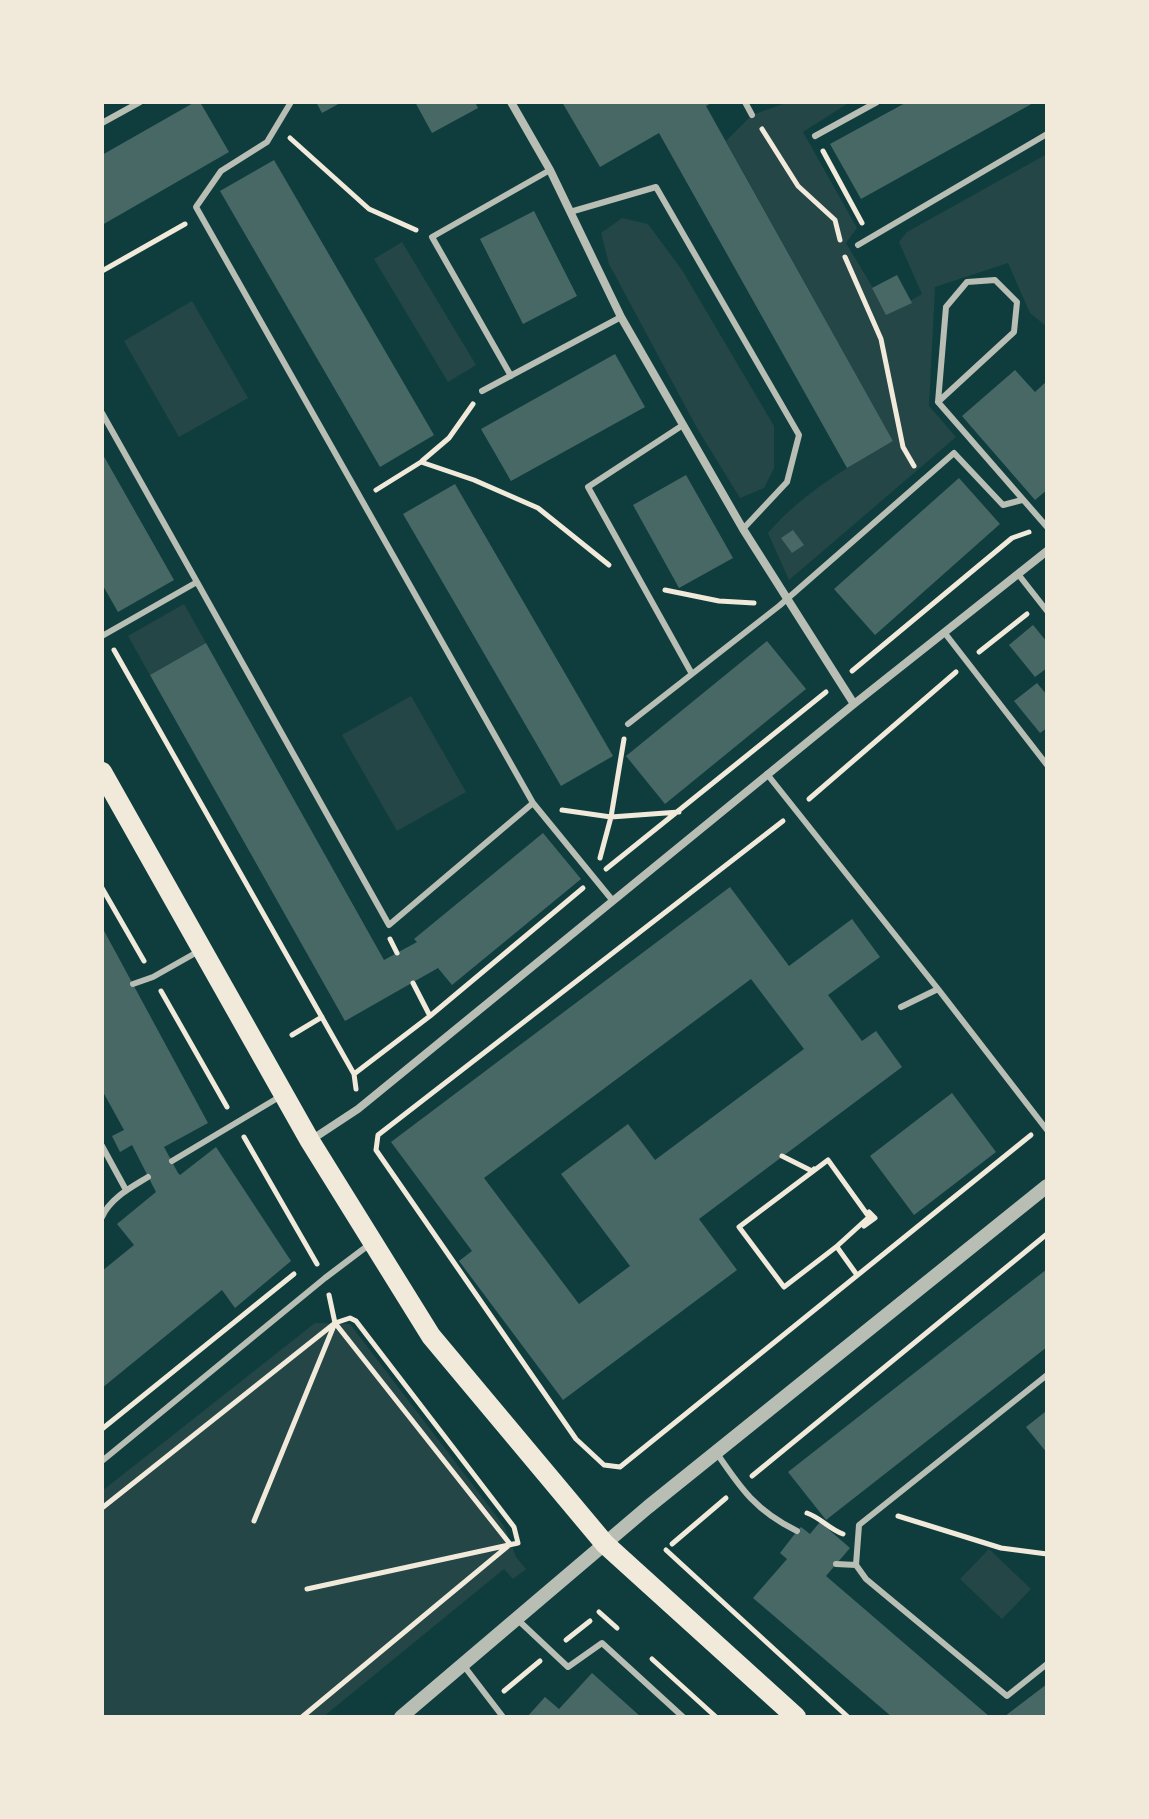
<!DOCTYPE html>
<html>
<head>
<meta charset="utf-8">
<style>
	body { margin:0 }
	#map { position:relative; width:1149px; height:1819px; overflow:hidden; background:#0f3d3e; font-family:"Fira Sans",sans-serif }
	canvas { display:block }
	.frame { position:absolute; inset:0; border:104px solid #f1e9da; pointer-events:none }
</style>
</head>
<body>
<div id="map">
<canvas width="1149" height="1819"></canvas>
<div class="frame"></div>
</div>
<script>
const context = document.querySelector('canvas').getContext('2d');
context.lineJoin = 'round';
function fillPath(path, color) {
  context.fillStyle = color;
  context.fill(path, 'evenodd');
}
function stroke(path, color, width, dash) {
  context.strokeStyle = color;
  context.lineWidth = width;
  context.lineCap = dash ? 'butt' : 'round';
  context.setLineDash(dash || []);
  context.stroke(path);
}
fillPath(new Path2D(`
	M783,102h67l-47,30 54,96 -11,15 42,70 34,-19 -23,-52 8,-10 140,-78v173l-17,-14 -22,-50 -73,24 -6,119 27,31 -167,143 -21,-47c34,-40 80,-66 125,-92l-167,-300 26,-26 31,-11z
	M622,218l26,6 34,46 92,156v42l-10,20 -24,10 -43,-70 -88,-164 -8,-31z
	M402,242l74,123 -28,17 -74,-123z
	M192,301l56,97 -69,39 -55,-96z
	M184,604l22,39 -56,32 -22,-39z
	M411,696l55,96 -69,39 -55,-96z
	M315,1323l35,1 154,202 12,31 10,12 -13,10 -9,-10 -181,148h-221v-226z
	M989,1549l42,40 -29,30 -42,-40z`), '#244646');
fillPath(new Path2D(`
	M195,102h5l29,50 -127,73v-70z
	M316,102h26l-20,11z
	M415,102h60l3,6 -46,25z
	M562,102h151l-7,4 187,335 -46,27 -188,-335 -59,34z
	M907,102h128l-174,97 -31,-55z
	M274,160l160,275 -54,32 -160,-276z
	M534,211l43,85 -54,28 -43,-85z
	M897,275l15,28 -26,12 -14,-27z
	M615,354l30,53 -134,74 -30,-52z
	M1015,370l20,22 12,-11v109l-12,10 -73,-84z
	M102,453l72,127 -56,32 -16,-28z
	M686,475l47,83 -54,30 -46,-83z
	M959,478l41,46 -125,111 -41,-46z
	M455,484l158,272 -52,30 -158,-272z
	M793,530l11,15 -12,8 -11,-15z
	M1033,625l14,17v26l-12,9 -26,-32z
	M767,641l39,48 -141,115 -39,-48z
	M206,643l178,317 33,-18 -3,-3 129,-106 38,46 -129,106 -14,-17 -93,53 -195,-346z
	M1037,683l10,12v33l-7,5 -26,-32z
	M730,887l59,79 63,-47 28,38 -52,38 34,46 14,-10 26,36 -203,152 38,51 -174,130 -104,-139 13,-10 -81,-109zM751,979l53,70 -149,111 -27,-36 -67,50 69,92 -51,38 -95,-126z
	M102,927l106,196 -44,24 14,26 2,2 36,-28 75,114 -56,47 -13,-18 -120,98v-117l32,-26 -17,-21 39,-32 -24,-47 -12,7 -8,-16 12,-6 -22,-40z
	M952,1093l44,59 -82,63 -44,-59z
	M1047,1269v78l-221,173 -38,-48z
	M1045,1412l2,3v38l-21,-26z
	M820,1522l30,26 -24,28 164,141h-98l-139,-119 34,-39 -7,-6 17,-22 4,-4 9,7z
	M592,1673l49,44h-114l18,-20 14,12z
	M1047,1684v33h-43l5,-4z`), '#486865');
stroke(new Path2D(`
	M762,129l36,57 37,34 5,20
	M290,138l79,71 47,21
	M823,151l39,72
	M845,257l36,82 22,108 11,19
	M102,271l83,-47
	M422,461l27,-23 24,-34
	M376,490l45,-28 53,18 64,28 71,57
	M665,590l54,11 35,2
	M114,650l240,424 2,15
	M979,652l48,-38
	M852,671l160,-133 17,-6
	M809,799l147,-127
	M562,810l49,7 68,-5
	M783,821l-405,314 -2,15 200,289 28,26 16,2 411,-332
	M600,858l11,-41 13,-78
	M606,869l220,-177
	M102,888l42,73
	M390,939l7,14
	M413,983l17,33
	M161,991l66,116
	M292,1035l30,-18
	M354,1074l76,-58 153,-128
	M244,1137l73,127
	M782,1156l30,15 2,-2
	M828,1160l41,57 -33,30 -52,40 -45,-60z
	M864,1226l11,-8 -6,-6
	M837,1247l20,28
	M329,1295l6,28 175,221
	M102,1429l192,-155
	M752,1476l295,-242
	M102,1508l233,-185 -81,198
	M807,1513c14,5 22,16 36,21
	M898,1516l103,32 46,6
	M672,1544l54,-46
	M666,1550l182,167
	M307,1589l211,-46 -4,-16 -158,-206 -6,-3 -15,5
	M599,1612l18,16
	M566,1640l24,-19
	M652,1659l64,58
	M504,1691l36,-30
	M302,1717l206,-171`), '#f1e9da', 5);
stroke(new Path2D(`
	M291,102l-24,40 -46,29 -25,36 337,596
	M745,102l7,13
	M102,123l38,-21
	M815,136l62,-34
	M570,212l86,-25 143,248 -12,47 -44,47
	M858,245l189,-111
	M511,376l-79,-139 118,-67
	M482,391l139,-74
	M938,402l76,-70 3,-30 -22,-22 -28,2 -21,25 -8,95 109,125
	M102,413l95,169
	M683,425l-95,62 104,187
	M1018,574l29,37
	M944,632l103,133
	M102,636l95,-54 192,343 144,-122 80,98
	M628,724l151,-118 175,-153 49,52 19,-5
	M767,774l171,215
	M133,984l20,-7 46,-26
	M901,1007l37,-18 109,141
	M102,1146l24,44
	M172,1161l109,-65
	M102,1217c8,-19 30,-30 46,-40
	M716,1452c25,37 40,59 81,79
	M102,1461l223,-183 45,-34
	M836,1564l20,1 10,14 141,117 40,-32
	M856,1565l3,-40 188,-150
	M518,1620l50,47 34,-24 81,74
	M464,1666l39,51`), '#b8beb3', 6);
stroke(new Path2D(`
	M511,102l39,68 71,147 122,212 111,175
	M311,1140l47,-31 496,-405 193,-153`), '#b8beb3', 8);
stroke(new Path2D(`
	M401,1717l247,-210 399,-321`), '#b8beb3', 14);
stroke(new Path2D(`
	M102,772l208,369 121,195 174,208 191,173`), '#f1e9da', 20);
</script>
</body>
</html>
